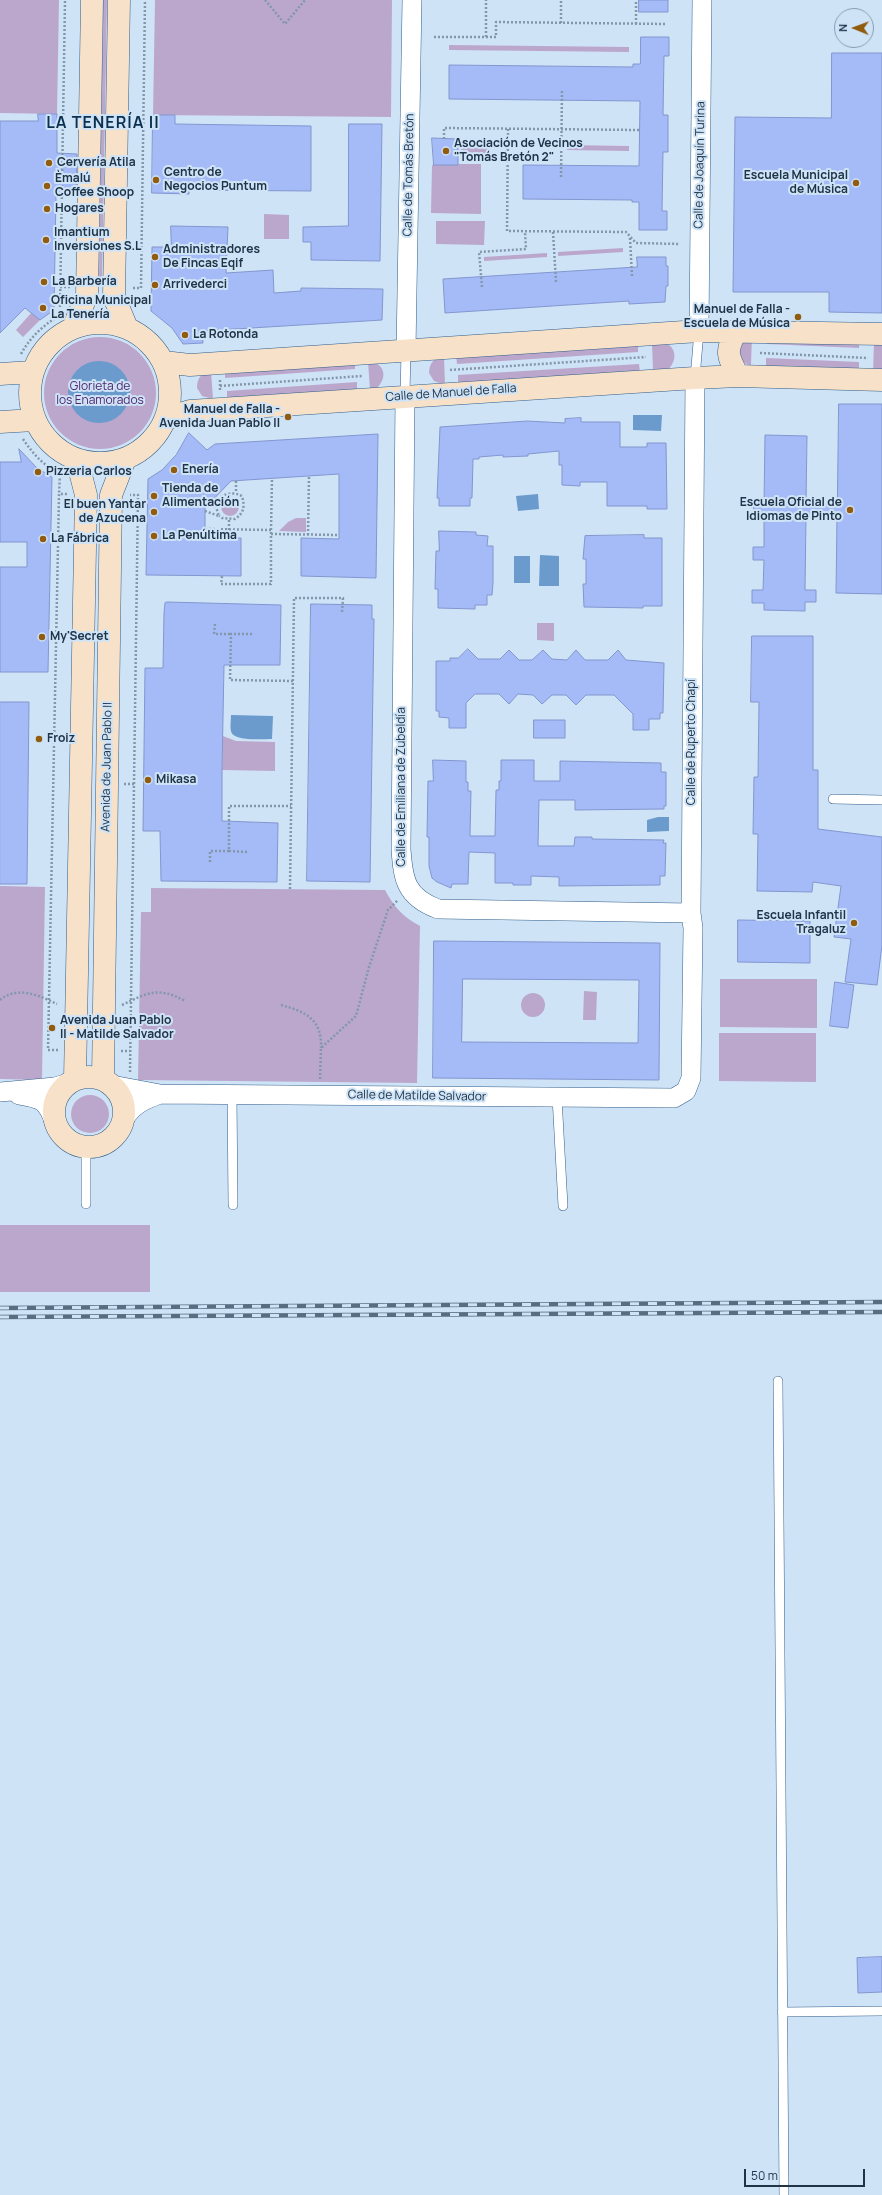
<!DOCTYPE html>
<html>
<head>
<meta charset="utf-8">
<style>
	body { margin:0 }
	#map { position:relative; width:882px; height:2195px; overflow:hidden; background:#cfe3f7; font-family:Manrope,sans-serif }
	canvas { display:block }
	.north { position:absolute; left:834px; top:8px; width:40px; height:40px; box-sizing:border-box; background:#cfe3f7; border:1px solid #899db1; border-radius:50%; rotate:271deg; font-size:11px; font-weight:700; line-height:16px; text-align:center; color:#203448 }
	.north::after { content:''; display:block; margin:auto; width:14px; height:18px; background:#915c10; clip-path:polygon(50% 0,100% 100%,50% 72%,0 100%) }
	.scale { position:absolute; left:744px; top:2169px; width:121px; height:18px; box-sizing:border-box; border:2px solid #203448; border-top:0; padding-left:5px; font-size:12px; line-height:14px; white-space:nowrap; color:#203448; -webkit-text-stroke:3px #cfe3f7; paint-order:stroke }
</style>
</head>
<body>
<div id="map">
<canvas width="882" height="2195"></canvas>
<div class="north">N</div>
<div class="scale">50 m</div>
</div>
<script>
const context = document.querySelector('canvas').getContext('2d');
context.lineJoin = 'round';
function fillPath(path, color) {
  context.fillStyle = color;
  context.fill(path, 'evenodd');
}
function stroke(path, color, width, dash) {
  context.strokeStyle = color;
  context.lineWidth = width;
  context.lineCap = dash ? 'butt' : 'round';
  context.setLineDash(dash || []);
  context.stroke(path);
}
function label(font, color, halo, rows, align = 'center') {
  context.font = font + ' Manrope,sans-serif';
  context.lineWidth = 4;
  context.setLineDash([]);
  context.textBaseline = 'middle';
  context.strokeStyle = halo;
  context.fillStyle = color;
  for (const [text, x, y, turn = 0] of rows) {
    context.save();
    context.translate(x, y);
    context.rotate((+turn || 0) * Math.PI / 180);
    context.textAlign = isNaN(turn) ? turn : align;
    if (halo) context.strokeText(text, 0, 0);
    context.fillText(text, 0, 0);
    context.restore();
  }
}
fillPath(new Path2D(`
	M0,0h59l-2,114 -57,-1z
	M103,0h4l-5,281h-3z
	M155,0h237l-1,117 -238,-2z
	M449,45l180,2v5l-180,-2z
	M461,144l28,1v15h-28z
	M567,145l62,1v5l-62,-1z
	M458,164h23v50l-50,-1 1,-48h26z
	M264,214l25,1v24h-25z
	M436,221h49l-1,24 -48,-1z
	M623,248v4l-65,4v-4z
	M547,253v4l-63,4v-4z
	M32,312l8,8 -17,17 -7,-7z
	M752,336l-1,29c-10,-1 -12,-9 -17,-16z
	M44 393a56 56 0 1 1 112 0a56 56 0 1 1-112 0Z
	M767,337l92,3v8l-92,-4z
	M874,341h8v33h-9z
	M664,342c13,6 13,17 5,27l-16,2 -1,-28z
	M638,344v8l-181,12 -1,-9z
	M444,356l1,29 -11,-4 -5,-8c0,-10 5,-15 15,-17z
	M766,358l93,4v8l-93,-4z
	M368,361c17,2 20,16 9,27l-7,2z
	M355,362v7l-130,9v-8z
	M639,364l1,8 -182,12v-9z
	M211,371l2,28 -11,-3 -5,-8c0,-10 4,-15 14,-17z
	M357,382v8l-130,9v-8z
	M221 507a9 9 0 1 1 18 0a9 9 0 1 1-18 0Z
	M296,518h10v14l-27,-1 9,-9z
	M537,623h17v18l-17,-1z
	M223,736l13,5 39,1v29l-53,-1z
	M0,886l45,1 -3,193 -42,-1z
	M151,888l234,2c9,17 18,27 35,36l-3,157 -279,-3 3,-168h10z
	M720,979h97v49l-97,-1z
	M584,991l13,1 -1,28h-13z
	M521 1005a12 12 0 1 1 24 0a12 12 0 1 1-24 0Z
	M719,1033h97v49l-97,-1z
	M71 1114a19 19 0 1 1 38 0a19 19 0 1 1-38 0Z
	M0,1225h150v67h-150z`), '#bba7cc');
fillPath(new Path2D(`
	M68 392a31 31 0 1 1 62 0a31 31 0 1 1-62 0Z
	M633,415h29l-1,16 -28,-1z
	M538,494l1,15 -21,2 -2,-15z
	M540,555l19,1v30h-20z
	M514,556h16v27h-16z
	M231,715l42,1 -1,23c-9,0 -39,3 -41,-8 -1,-4 0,-11 0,-16z
	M658,817h11v14l-22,1v-12z`), '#6a9bcc');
const building = new Path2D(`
	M639,0h29v12h-29z
	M641,37h28v19h-5l-1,59h5v37h-5l-1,59h5v19h-28v-28h-7v-2l-109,-1v-34l116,1 1,-65 -191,-2v-34l184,2v-3h7z
	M832,53h50v260l-53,-1v-20h-96l2,-175 96,1z
	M38,114h19v39l20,1 -1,42h-20l-2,114 -14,10 -15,-12 -25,25v-212h38z
	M153,115h22v9l136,2v65l-122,-1v4l-37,-1z
	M349,124h33l-2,137 -69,-1v-18h-8v-15l45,-1z
	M432,138l26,1v26h-24z
	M171,226l57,1 -2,46 47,-3 1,23 27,-2v-3l82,1 -1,31 -180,11 1,12 -20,1 -11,-16 -21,-17 1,-64h19z
	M637,257h29v9h2v20h-2l-1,16 -36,2v-3l-184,12 -2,-34 194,-12z
	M839,404h43v190l-46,-1 1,-76h-31l-1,73h11v12h-11v9l-41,-1v-7h-12v-13h11l1,-30h-11v-13h11v-30l-11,-1 1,-12h10l1,-69 42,1 -1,68 31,1z
	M581,418v4h39v25h27v-4h19l1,66h-20v-3h-40v-24h-27v4l-18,-1v-20h-3v-14l-31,3v2l-25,1v-2l-24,2v2h-6l-1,39h-2v8h-31v-8h-2l3,-71 87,-6 38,2v-4z
	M189,433l18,17 8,-6 163,-10 -2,144 -75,-2v-38l38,1v-65l-108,7 -26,27v29l36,1v38l-95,-1 2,-96 14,-9 14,-15z
	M19,449l18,19 15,9 -4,195h-48v-105h27v-25h-27v-80h21z
	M439,531l37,1v3l12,1 -1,10h6v36l-1,13h-5v10h-12v4l-37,-1v-19h-3l1,-38h3z
	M644,535v3h18v68h-19v2l-59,-1 -1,-23h3v-25h-3l2,-23z
	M167,602l114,3 -1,60h-56l-2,105v51l56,2 -1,59 -116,-1 -1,-50h-17l2,-163h18l1,-55 1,-10z
	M311,604l61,1v14h2l-4,263 -63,-1z
	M752,636h61v134h5v59l64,8v108l-5,40 -32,-3 6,-43 -17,-2 7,-51 -28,-4 -1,10 -55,-1 1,-57h-5l1,-57h4l1,-75h-8z
	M468,649l10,10h22l9,-9 10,10h13l11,-10 9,9 15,1 9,-10 9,10h23l10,-10 8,10 38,3 -1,50h-3v6h-11v11h-16v-16l-19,-19h-28l-10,10 -10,-10h-14l-10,9 -9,-9 -15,-1 -9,10 -10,-10h-24l-9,9v25h-17v-10l-10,-1v-6h-3v-50h14v-3h8z
	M0,702h29l-2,182h-27z
	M534,720h31v18h-31z
	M433,760l33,1v21h2v9h3l-1,45h25l1,-46h3v-9h2v-21h33v21h26v-20l101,2v9h5v34h-2v3l-89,1v-10h-36l-1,46h36l1,-9h17v2l72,1 -1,3h3l-1,33h-5v9l-101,1v-9l-28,-1v9h-18v-2h-18v-30l-26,-1 -1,32h-16l-1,4 -14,-6 -5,-4 -3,-12v-29h-2l1,-56h5z
	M738,920l72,1v42l-72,-1z
	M434,941l226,2 -1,137 -226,-2zM463,979l176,1 -1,63 -176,-1z
	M835,982l19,3 -6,43 -18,-2z
	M882,1957v35l-24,1 -1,-35z`);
fillPath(building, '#a5bbf7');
stroke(building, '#8296cf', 1);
const lane = new Path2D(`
	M695,378l4,-47
	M405,396l1,-46
	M833,799l49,1
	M232,1094l1,111
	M557,1097l6,109
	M86,1204v-56
	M778,1381l6,814
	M782,2012l100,-1`);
const street = new Path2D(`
	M699,331l3,-331
	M406,350l6,-350
	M405,396l-4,453c2,31 5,48 37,60l253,4
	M112,1085l48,9 514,4 12,-7 5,-13 2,-150 -2,-15 4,-535
	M0,1092l55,-5 14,-4
	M19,1095c22,4 27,4 35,26
	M124,1119c10,-15 20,-19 36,-25`);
const secondary = new Path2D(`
	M119,0l-5,297 13,31
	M30 393a70 70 0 1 1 140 0a70 70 0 1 1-140 0Z
	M73,328l14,-33 5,-295
	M737,330c-12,21 -10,25 1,46
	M163,362l27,3 509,-34 183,3
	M0,374l32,-2
	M165,419l25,-8 505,-33 43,-2 144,4
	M0,422l34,-2
	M54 1112a35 35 0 1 1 70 0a35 35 0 1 1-70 0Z
	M75,1079l11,-584 -9,-35
	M103,1079l8,-584 14,-36`);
stroke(lane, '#305e8a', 10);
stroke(street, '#305e8a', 20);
stroke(secondary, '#305e8a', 23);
stroke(new Path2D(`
	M265,0l20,24 20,-24
	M561,23v-23
	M636,24v-24
	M434,37h62v-15l170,2
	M486,37v-37
	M508,129l-1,102 119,1 10,11 44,1
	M444,139v-11l195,2
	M561,177l1,-87
	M553,232l3,50
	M630,238l2,38
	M60,287h10
	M482,287l-3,-35 47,-3 -1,-17
	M133,288h8l4,-288
	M60,307l5,-307
	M760,353l108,5
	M21,354c9,-16 20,-27 36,-37
	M450,370l196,-13
	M220,380v11
	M220,386l142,-10
	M23,439c10,15 20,26 37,35l-1,20
	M236,481v12
	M205,511l14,5 -3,-9 4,-10c8,-4 14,-5 22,-1 3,11 2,17 -7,23l-13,-1 -3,-2
	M205,529l66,1v54h-50l1,-8
	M229,530v-11
	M271,530l1,-52
	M271,534l68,1
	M308,535l1,-59
	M215,624l-1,10h17
	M252,634h-21l-1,46 63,1
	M124,784h10
	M229,851l19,1
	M210,862v-11h19v-45h62
	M290,889l4,-291h49l-1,14
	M0,1000c18,-15 40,-4 57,4
	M122,1005c25,-12 36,-19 63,-4
	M281,1005c25,7 41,14 40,43
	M58,1050h-10l11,-556h8
	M121,1051h9
	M130,1072l8,-577h-8
	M320,1079l1,-31 35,-32 13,-49 19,-57 10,-10`), '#8397ab', 2.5, [2, 2]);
stroke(lane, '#fff', 9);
stroke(street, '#fff', 19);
stroke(secondary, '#f7e2c9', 22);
const rail = new Path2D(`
	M0,1308l882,-6
	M0,1317l882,-5`);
stroke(rail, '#596d81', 4.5);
stroke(rail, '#cfe3f7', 3, [9]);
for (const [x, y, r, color] of [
	[446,151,4,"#915c10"],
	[49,163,4,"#915c10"],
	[156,180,4,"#915c10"],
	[856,183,4,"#915c10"],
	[47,186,4,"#915c10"],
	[47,209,4,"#915c10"],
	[46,240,4,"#915c10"],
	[155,257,4,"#915c10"],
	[44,282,4,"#915c10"],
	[155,285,4,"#915c10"],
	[43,308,4,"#915c10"],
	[798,317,4,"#915c10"],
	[185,335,4,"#915c10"],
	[288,417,4,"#915c10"],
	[174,470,4,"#915c10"],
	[38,472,4,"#915c10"],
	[154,496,4,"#915c10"],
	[850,510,4,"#915c10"],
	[154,512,4,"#915c10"],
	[154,536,4,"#915c10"],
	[43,539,4,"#915c10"],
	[42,637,4,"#915c10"],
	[39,739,4,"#915c10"],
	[148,780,4,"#915c10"],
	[854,923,4,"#915c10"],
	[52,1028,4,"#915c10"]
]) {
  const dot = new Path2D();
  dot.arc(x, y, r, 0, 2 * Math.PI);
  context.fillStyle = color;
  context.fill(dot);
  stroke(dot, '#cfe3f7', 1.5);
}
label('bold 12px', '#203448', '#cfe3f7', [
	["Asociación de Vecinos",454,144],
	["\"Tomás Bretón 2\"",454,158],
	["Cervería Atila",57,163],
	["Centro de",164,173],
	["Negocios Puntum",164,187],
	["Escuela Municipal",848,176,"right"],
	["de Música",848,190,"right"],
	["Èmalú",55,179],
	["Coffee Shoop",55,193],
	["Hogares",55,209],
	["Imantium",54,233],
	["Inversiones S.L",54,247],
	["Administradores",163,250],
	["De Fincas Eqif",163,264],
	["La Barbería",52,282],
	["Arrivederci",163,285],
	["Oficina Municipal",51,301],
	["La Tenería",51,315],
	["Manuel de Falla -",790,310,"right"],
	["Escuela de Música",790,324,"right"],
	["La Rotonda",193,335],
	["Manuel de Falla -",280,410,"right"],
	["Avenida Juan Pablo II",280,424,"right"],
	["Enería",182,470],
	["Pizzeria Carlos",46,472],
	["Tienda de",162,489],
	["Alimentación",162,503],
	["Escuela Oficial de",842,503,"right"],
	["Idiomas de Pinto",842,517,"right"],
	["El buen Yantar",146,505,"right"],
	["de Azucena",146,519,"right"],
	["La Penúltima",162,536],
	["La Fábrica",51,539],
	["My'Secret",50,637],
	["Froiz",47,739],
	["Mikasa",156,780],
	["Escuela Infantil",846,916,"right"],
	["Tragaluz",846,930,"right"],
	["Avenida Juan Pablo",60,1021],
	["II - Matilde Salvador",60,1035]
], 'left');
label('12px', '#203448', '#cfe3f7', [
	["Calle de Joaquín Turina",700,165,-89],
	["Calle de Tomás Bretón",409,175,-89],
	["Calle de Manuel de Falla",451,393,-4],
	["Calle de Ruperto Chapí",692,742,-90],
	["Avenida de Juan Pablo II",107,767,-89],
	["Calle de Emiliana de Zubeldía",402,787,-90],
	["Calle de Matilde Salvador",417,1096,1]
]);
label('12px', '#50276d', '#cfe3f7', [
	["Glorieta de",100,387],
	["los Enamorados",100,401]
]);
context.letterSpacing = '1px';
label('bold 16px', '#0b3050', '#cfe3f7', [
	["LA TENERÍA II",103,124]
]);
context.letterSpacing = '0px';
</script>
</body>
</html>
